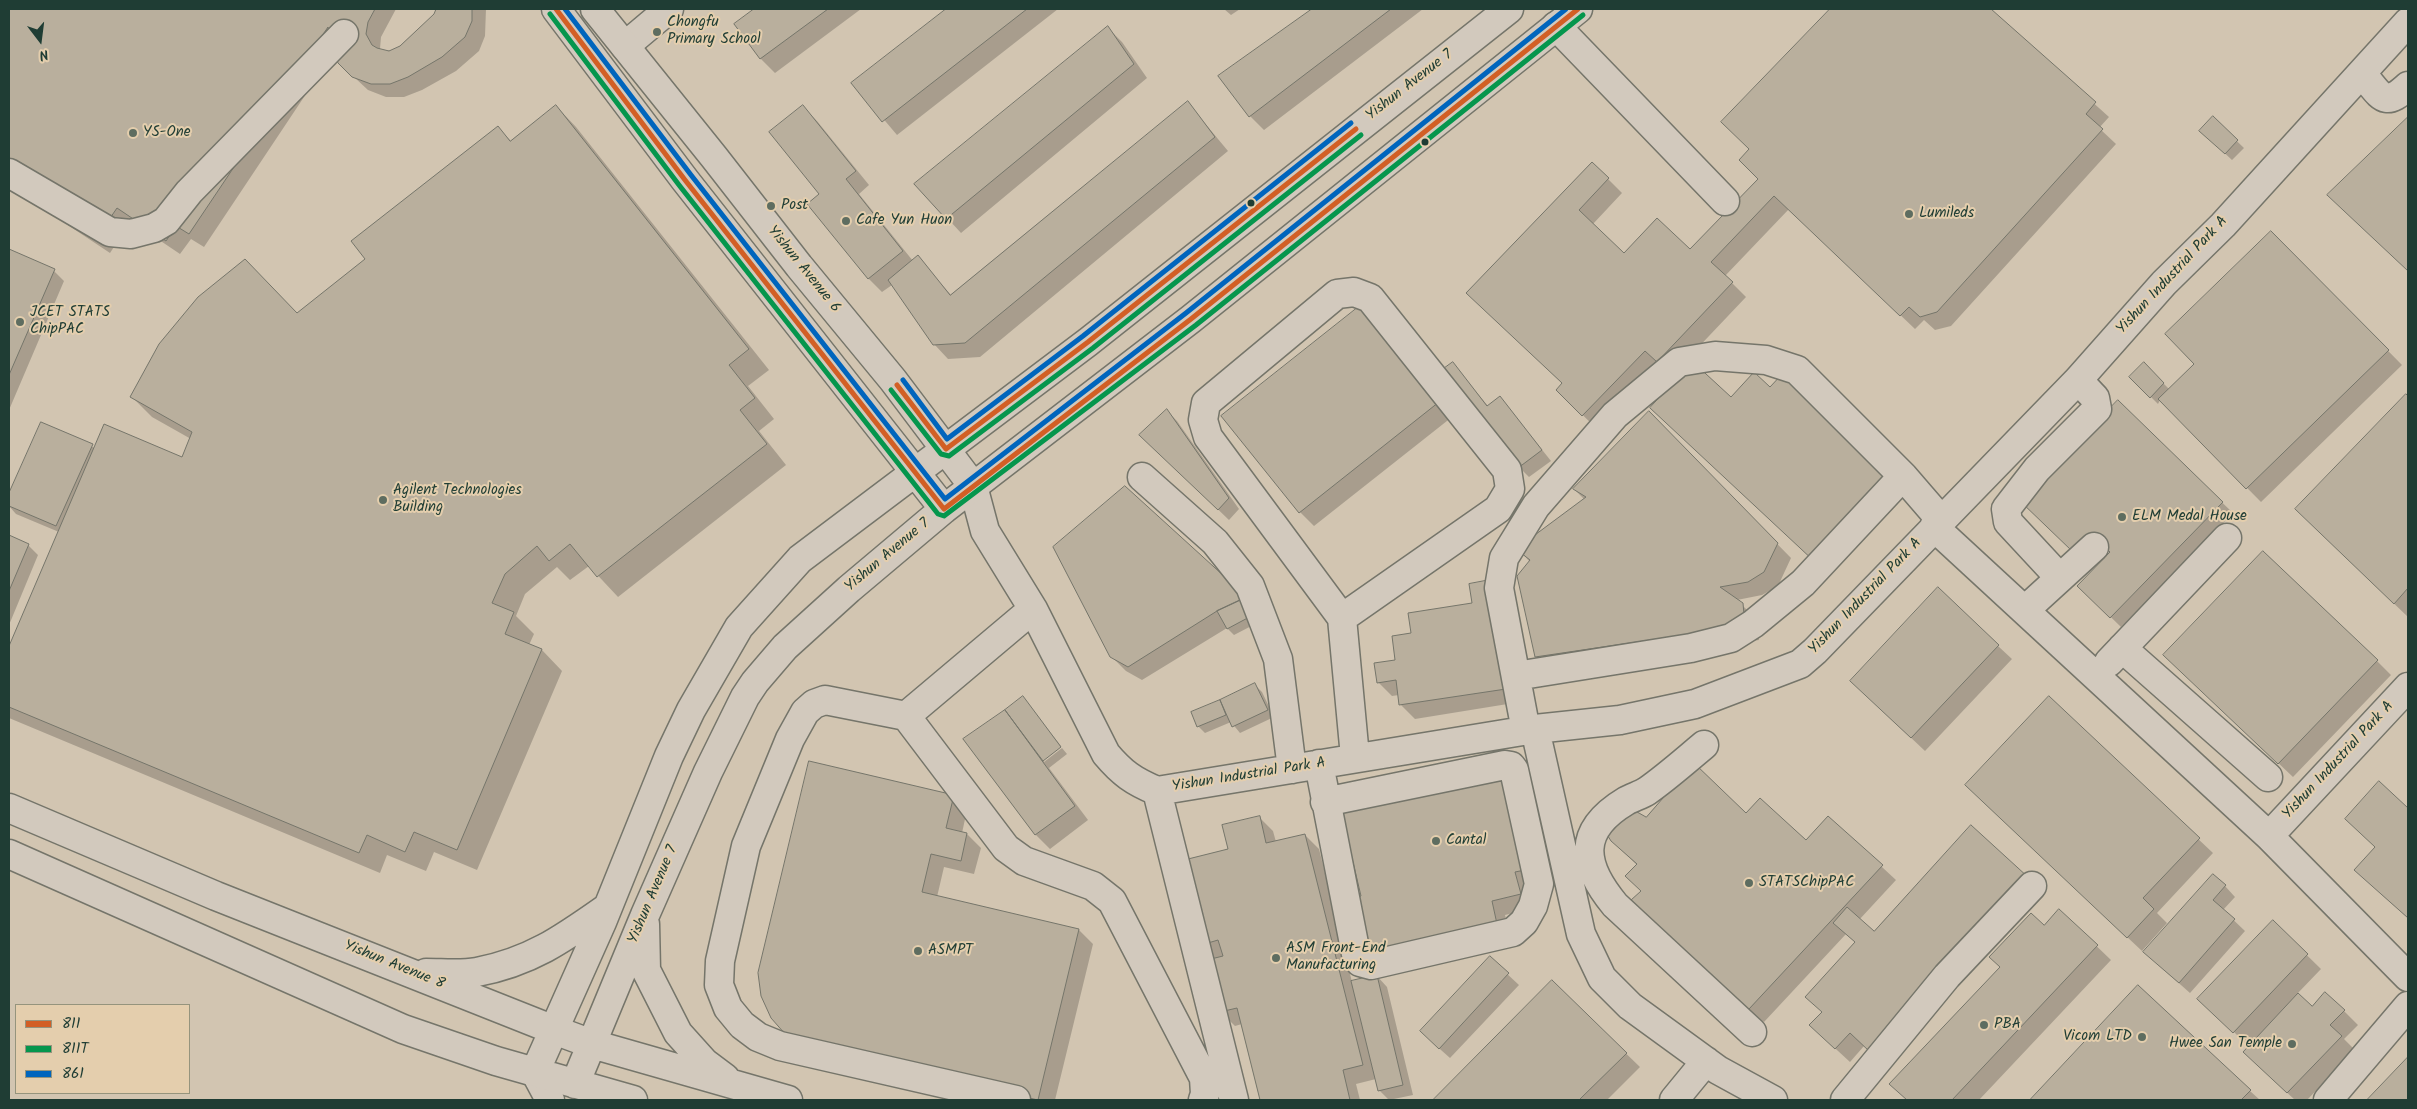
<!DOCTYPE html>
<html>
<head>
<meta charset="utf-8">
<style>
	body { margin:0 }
	#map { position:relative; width:2417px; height:1109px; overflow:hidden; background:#d2c5b1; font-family:Kalam,sans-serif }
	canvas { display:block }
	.frame { position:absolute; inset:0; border:10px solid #1f3d34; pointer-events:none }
	.legend { position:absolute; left:15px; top:1004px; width:175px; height:90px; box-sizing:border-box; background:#e4cead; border:1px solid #95947d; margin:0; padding:6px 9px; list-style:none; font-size:15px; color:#1f3d34 }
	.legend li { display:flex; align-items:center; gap:10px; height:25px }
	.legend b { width:25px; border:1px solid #95947d }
	.north { position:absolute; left:15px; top:15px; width:50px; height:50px; -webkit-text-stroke:4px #e4cead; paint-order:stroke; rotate:165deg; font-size:14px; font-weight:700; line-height:20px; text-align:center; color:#1f3d34 }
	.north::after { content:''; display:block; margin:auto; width:18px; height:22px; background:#1f3d34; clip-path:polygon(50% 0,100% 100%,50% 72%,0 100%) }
</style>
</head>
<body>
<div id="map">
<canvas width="2417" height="1109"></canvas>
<div class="frame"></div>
<ul class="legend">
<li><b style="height:6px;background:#d25f25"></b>811</li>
<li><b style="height:6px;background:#05964d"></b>811T</li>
<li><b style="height:6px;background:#0065bd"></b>861</li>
</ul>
<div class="north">N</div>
</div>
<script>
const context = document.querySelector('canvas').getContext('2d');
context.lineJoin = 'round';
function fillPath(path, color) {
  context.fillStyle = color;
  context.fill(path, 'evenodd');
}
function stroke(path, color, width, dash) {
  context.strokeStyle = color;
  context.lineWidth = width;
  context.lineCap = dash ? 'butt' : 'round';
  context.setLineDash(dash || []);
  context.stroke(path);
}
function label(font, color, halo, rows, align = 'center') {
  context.font = font + ' Kalam,sans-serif';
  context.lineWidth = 4;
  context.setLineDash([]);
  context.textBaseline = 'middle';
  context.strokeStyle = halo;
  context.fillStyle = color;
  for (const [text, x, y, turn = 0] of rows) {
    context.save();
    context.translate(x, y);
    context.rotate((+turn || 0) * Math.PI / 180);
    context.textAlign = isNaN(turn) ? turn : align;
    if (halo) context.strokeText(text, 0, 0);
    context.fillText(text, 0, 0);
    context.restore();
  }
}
fillPath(new Path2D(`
	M9,9h387l-15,28 -1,12 2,2 13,-1 40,-35 3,-6h48l-1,27 -6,15 -23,20 -34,19 -18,7h-18l-18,-7 -14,-13 -20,-25 -130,195 -13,-8 -11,15 -49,-33 -21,32 -101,-67z
	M756,9h105l-86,64 -14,-14 -26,-35z
	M948,9h110l-161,126 -44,-52z
	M1224,9h16l-9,6z
	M1314,9h109l-159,121 -14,-14 -30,-40z
	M1831,9h158l120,108 -10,11 17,16 -165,182 -16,4 -11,-10 -9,9 -126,-120 -64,67 21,21 -74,78 -75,54 -40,-39 6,-6 -81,-78 110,-143 30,30 -29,31 31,30 66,-3 70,-72 -9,-29 -29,-28z
	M1108,28l14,14 25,36 -186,155 -45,-49z
	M1188,103l40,48 -248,206 -32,2 -14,-15 -42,-59 -10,7 -14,-14 -47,-83 -18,-88 14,14 52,64 -10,9 54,67 4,-4 34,38z
	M556,106l20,21 193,243 -21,16 26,33 -15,12 27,34 -168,132 -29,-31 -19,14 -13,-13 -32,27 -9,22 18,18 -5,11 13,5 20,21 -85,199 -43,-18 -8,19 -39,-16 -7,18 -371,-155v-69l50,-117 -43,-18 -7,-8v-10l33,-73 53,25 87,10 9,-19 -39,-22 -20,-20 165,-83 70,-55 131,-131 13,13z
	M2213,118l31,30 -12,12 -31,-29z
	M2408,119v151l-79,-75z
	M2271,232l131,133 -141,137 -101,-102 -2,4 -27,-27 13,-13 26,26 26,-26z
	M9,250l45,21 10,10 -55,129z
	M1375,321l77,96 -138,109 -14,-14z
	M1453,364l35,42 12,-9 51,64 -22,16 -10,-10z
	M1770,389l139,103 -79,83 -164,-153 65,-23z
	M2406,396l2,1v220l-98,-94z
	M2118,402l115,111 -112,114 -42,-41 33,-34 -10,-10 -19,19 -62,-60z
	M1167,411l10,10 62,88 -10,11 -78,-75z
	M1649,413l142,145 -13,28 -16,9 -25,5 19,19 3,21 -209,30 -14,-14 -6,-94 -12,-13 67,-49 -11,-11z
	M9,537l19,8 10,10 -29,70z
	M1055,547l206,74 -27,14 -7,-7 -85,52 -16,-9 -15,-15z
	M1474,604l46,98 -105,17 -14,-14 -2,-10 -7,1 -14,-14 19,-21z
	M1998,646l14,13 -87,92 -74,-70z
	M2377,661l14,14 -98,102 -114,-108z
	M1255,685l7,7 12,25 -34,16 -9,-11 -26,11 -7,-7 -5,-14z
	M1023,698l38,48 -17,13v3l18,-14 5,6 -18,14 39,52 -38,29 -14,-14 -71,-95z
	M2049,698l164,155 -56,60 10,10 -25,28 -162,-152z
	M1507,774l27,134 -29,7 6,23 -148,-41z
	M2379,783l29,27v108l-38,-34 6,-37z
	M953,796l14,14 -5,23 5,1 14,14 -7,26 -30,-7 -7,30 142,33 14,14 -38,156h-66l-167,-39z
	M1746,815l60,27 23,-24 67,62 -37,40 5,126 -14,16 -25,-23 -2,-26 33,-70 -10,-9 -82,88 -22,-17 -100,-114 -5,-26 -25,-24 35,-22z
	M1259,817l14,14 3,11 29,-7 14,14 33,133 25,-6 10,11 26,108 -24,5 -10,-10 -3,-11 -20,5 4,16h-99l-19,-76 -7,2 -14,-14 -7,-52 -15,-15 31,-95z
	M2225,886l10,11 -12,13 22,21 -55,62 -35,-31z
	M2059,910l52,50 -132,140h-71l-17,-16z
	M2273,922l48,47 -24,25 15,14 32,3 14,14 -14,14 11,11 -48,50h-12l-37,-34 -8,-18 -21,-21z
	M1490,958l29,27 -69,73 -18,-16z
	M1552,982l88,85 -33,33h-173z
	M2138,987l112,104 10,9h-229z
	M2408,1059v41h-39z`), '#0003');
const building = new Path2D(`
	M9,9h366l-7,13 -2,12 6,11 5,3 12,3 11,-5 34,-32 2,-5h36v12l-7,16 -23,20 -34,20 -18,7h-19l-19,-7 -14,-14 -8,-17 -2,-19 -139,207 -13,-8 -10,15 -49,-33 -22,32 -86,-57z
	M754,9h74l-68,50 -26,-35z
	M946,9h81l-145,113 -31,-39z
	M1312,9h79l-142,108 -31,-41z
	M1830,9h161l105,93 -10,12 17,15 -166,183 -17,5 -11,-10 -9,9 -126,-120 -63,66 22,20 -76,80 -12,-11 -63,65 -26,-26 6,-7 -96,-90 126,-131 17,16 -30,32 45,43 33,-35 33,31 68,-70 -19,-19 10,-11 -28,-27z
	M1108,26l26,38 -188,155 -32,-35z
	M1188,101l27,36 -250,206 -32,2 -45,-65 30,-25 32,40z
	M556,105l193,244 -20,16 26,33 -15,12 27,34 -170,133 -27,-33 -21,17 -12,-15 -32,28 -13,29 22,9 -9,22 37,15 -85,201 -43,-18 -9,20 -38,-17 -8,18 -350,-146v-61l95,-222 78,33 10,-25 -62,-35 29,-53 39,-47 47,-38 52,54 68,-54 -14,-18 147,-115 12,15z
	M803,105l53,66 -10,8 57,72 -35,28 -61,-75 12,-10 -50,-62z
	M2213,116l25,24 -13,14 -26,-23z
	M2408,117v154l-81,-76z
	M2271,231l118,119 -143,139 -88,-90 36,-35 -29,-30z
	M9,249l46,20 -46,106z
	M1361,305l78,97 -140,111 -78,-97z
	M1453,362l34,44 13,-10 42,54 -24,18 -76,-98z
	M1693,362l38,35 23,-25 16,15 14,-15 112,105 -81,85 -165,-154z
	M2144,362l20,21 -14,15 -21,-21z
	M2406,394l2,2v192l-14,16 -99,-95z
	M2118,400l105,102 -113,116 -33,-32 33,-34 -20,-19 -18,18 -52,-50z
	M1167,409l62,89 -11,12 -79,-75z
	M1649,411l129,132 -14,29 -16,10 -28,5 23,16 2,23 -210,31 -18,-81 13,-16 -14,-11 70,-52 -13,-8z
	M41,422l52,22 -37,82 -47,-20v-13z
	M1125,486l122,111 -30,14 -89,56 -18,-10 -57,-110z
	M9,535l20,9 -20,47z
	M2263,551l115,109 -100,104 -115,-109z
	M1490,580l16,109 -107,16 -3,-25 -19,3 -3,-20 21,-3 -3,-24 19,-3 -3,-20 64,-10 -3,-19z
	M1938,587l61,58 -88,93 -61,-57z
	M1247,597l8,17 -28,15 -10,-18z
	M1255,683l13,27 -36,17 -12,-27z
	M1023,696l38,51 -18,14 -38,-51z
	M2049,696l151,142 -57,60 11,11 -27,29 -162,-153z
	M1220,700l6,15 -29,12 -6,-15z
	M1005,710l70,96 -40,29 -72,-96z
	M809,761l145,34 -8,33 21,5 -6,28 -30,-7 -9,38 157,37 -41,171 -232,-52 -20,-13 -15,-17 -10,-22 -3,-23z
	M1694,763l52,50 14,-15 46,42 22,-24 55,49 -134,144 -23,-18 -95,-91 10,-9 -16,-15 12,-12 -26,-23 -5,-8 24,-25 16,9z
	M1507,773l23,96 -15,3 6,22 -29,7 5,23 -134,32 -13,-57 11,-3 -20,-84z
	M2379,781l29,27v110l-54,-48 21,-23 -30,-28z
	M1260,816l6,27 39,-9 58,231 -20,5 7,30h-90l-23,-92 -17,4 -13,-52 16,-4 -5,-16 -20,6 -10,-87 40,-10 -6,-24z
	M1971,825l58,53 -160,173 -19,-18 -15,16 -26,-24 13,-13 -17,-15 50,-55 -22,-19 14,-16 27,24z
	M2213,874l13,11 -13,15 22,19 -56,64 -36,-31z
	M2059,909l39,36 -146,155h-45l-18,-16 111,-117 -11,-10 42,-44 13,12z
	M2273,920l35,34 -75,79 -36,-34z
	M1490,956l19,17 -70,76 -19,-18z
	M1377,975l26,110 -25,6 -27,-110z
	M1552,980l75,73 -48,47h-146z
	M2138,985l113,105 -10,10h-211z
	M2325,992l20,18 -15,15 12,11 -55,57 -44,-41 55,-59 14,13z
	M2408,1057v43h-41z`);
fillPath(building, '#b9af9d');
stroke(building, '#75756a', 1);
const minor = new Path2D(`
	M1556,26l169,175
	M625,46l44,-37
	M2362,74c20,22 21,35 46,12
	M9,173l101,59 21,2 23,-6 12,-7 23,-29 155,-158
	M1142,477l73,65 35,44 28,73 14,110
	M973,486l12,45 48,78 73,145c16,19 27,27 51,37l378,-62 85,-9 75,-16 105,-40 15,-13 263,-271 86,-97 59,-58 185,-203
	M1934,527l335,309 139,141
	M2060,578l-52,-56 -2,-13 31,-40 60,-60 -2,-11 -17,-18
	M2025,610l69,-63
	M1342,618l156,-109 12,-20 -3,-19 -137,-172 -16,-6 -17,2 -131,109 -3,17 5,17 134,181 13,139
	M2122,648l146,129
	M2109,662l118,-124
	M1516,676l175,-28 40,-10 22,-14 50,-41 100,-107
	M906,716l127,-107
	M1535,729l46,205 21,44 28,28 88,64 55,30
	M1526,731l-27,-143 5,-30 32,-52 79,-91 64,-53 36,-6 51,4 31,10 106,106 38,44
	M1704,745c-18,15 -37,32 -57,46 -6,4 -14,6 -21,10 -50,30 -44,64 -11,104l137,127
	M1319,764l37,190 4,8 11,3 142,-33 11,-10 9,-16 6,-22 -25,-114 -3,-4 -6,-1 -180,37
	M1157,791l77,309
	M2269,836l139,-149
	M535,1072l15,28
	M1016,1100l-236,-54 -22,-9 -16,-12 -14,-17 -9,-23 1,-24 26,-115 44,-107 15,-27 9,-8 11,-4 81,16 100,132 18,13 69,25 19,15 92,177 1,16 -2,6
	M1674,1100l32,-39
	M1845,1100l102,-124 85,-90
	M2328,1100l80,-94`);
const major = new Path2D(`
	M556,9l129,171 259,329
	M595,9l119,148 85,109 94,114 80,106
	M9,808l207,88 338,134 38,14 196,56
	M9,854l394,175 93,32 137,39
	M645,924l1,46 32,63 27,30 20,15
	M426,973c17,0 35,2 51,-1 54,-10 87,-34 131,-65
	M535,1072l67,-150 67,-166 22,-46 48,-83 61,-68 288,-217 421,-333
	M575,1084l70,-169 63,-143 37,-75 10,-15 30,-35 64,-58 95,-80 247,-190 387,-310`);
stroke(minor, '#75756a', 31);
stroke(major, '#75756a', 31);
stroke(minor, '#d2c9bd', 28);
stroke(major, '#d2c9bd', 28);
stroke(new Path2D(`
	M556,9l129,171 259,329 247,-190 387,-310
	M897,385l49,64 142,-107 268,-213`), '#d25f25', 5);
stroke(new Path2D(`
	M550,14l129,171 259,329 6,2 252,-191 387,-310
	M891,390l50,64 8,2 144,-108 268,-213`), '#05964d', 5);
stroke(new Path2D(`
	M565,9l126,166 254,324 241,-186 380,-304
	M903,380l44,59 136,-103 268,-213`), '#0065bd', 5);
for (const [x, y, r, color] of [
	[657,32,5,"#5e6d60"],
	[133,133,5,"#5e6d60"],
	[1425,142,4.5,"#1f3d34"],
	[1251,203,4.5,"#1f3d34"],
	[771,206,5,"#5e6d60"],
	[1909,214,5,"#5e6d60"],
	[846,221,5,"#5e6d60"],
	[20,322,5,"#5e6d60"],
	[383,500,5,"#5e6d60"],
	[2122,517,5,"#5e6d60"],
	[1436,841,5,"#5e6d60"],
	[1749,883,5,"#5e6d60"],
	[918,951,5,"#5e6d60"],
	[1276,958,5,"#5e6d60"],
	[1984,1025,5,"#5e6d60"],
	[2142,1037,5,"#5e6d60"],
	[2292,1044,5,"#5e6d60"]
]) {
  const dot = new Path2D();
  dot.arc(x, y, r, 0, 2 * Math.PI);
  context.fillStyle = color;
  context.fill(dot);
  stroke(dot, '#e4cead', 2);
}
label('15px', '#1f3d34', '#e4cead', [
	["Chongfu",667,23],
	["Primary School",667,40],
	["YS-One",143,133],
	["Post",781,206],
	["Lumileds",1919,214],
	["Cafe Yun Huon",856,221],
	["JCET STATS",30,313],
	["ChipPAC",30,330],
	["Agilent Technologies",393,491],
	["Building",393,508],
	["ELM Medal House",2132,517],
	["Cantal",1446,841],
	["STATSChipPAC",1759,883],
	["ASM Front-End",1286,949],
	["Manufacturing",1286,966],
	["ASMPT",928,951],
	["PBA",1994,1025],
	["Vicom LTD",2132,1037,"right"],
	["Hwee San Temple",2282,1044,"right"]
], 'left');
label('15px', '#1f3d34', '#e4cead', [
	["Yishun Avenue 7",1410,86,-38],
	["Yishun Avenue 6",803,270,51],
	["Yishun Industrial Park A",2173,276,-47],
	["Yishun Avenue 7",888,556,-40],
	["Yishun Industrial Park A",1866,597,-46],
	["Yishun Industrial Park A",2339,761,-47],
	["Yishun Industrial Park A",1249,776,-9],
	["Yishun Avenue 7",654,895,-67],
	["Yishun Avenue 8",394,966,22]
]);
</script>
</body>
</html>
